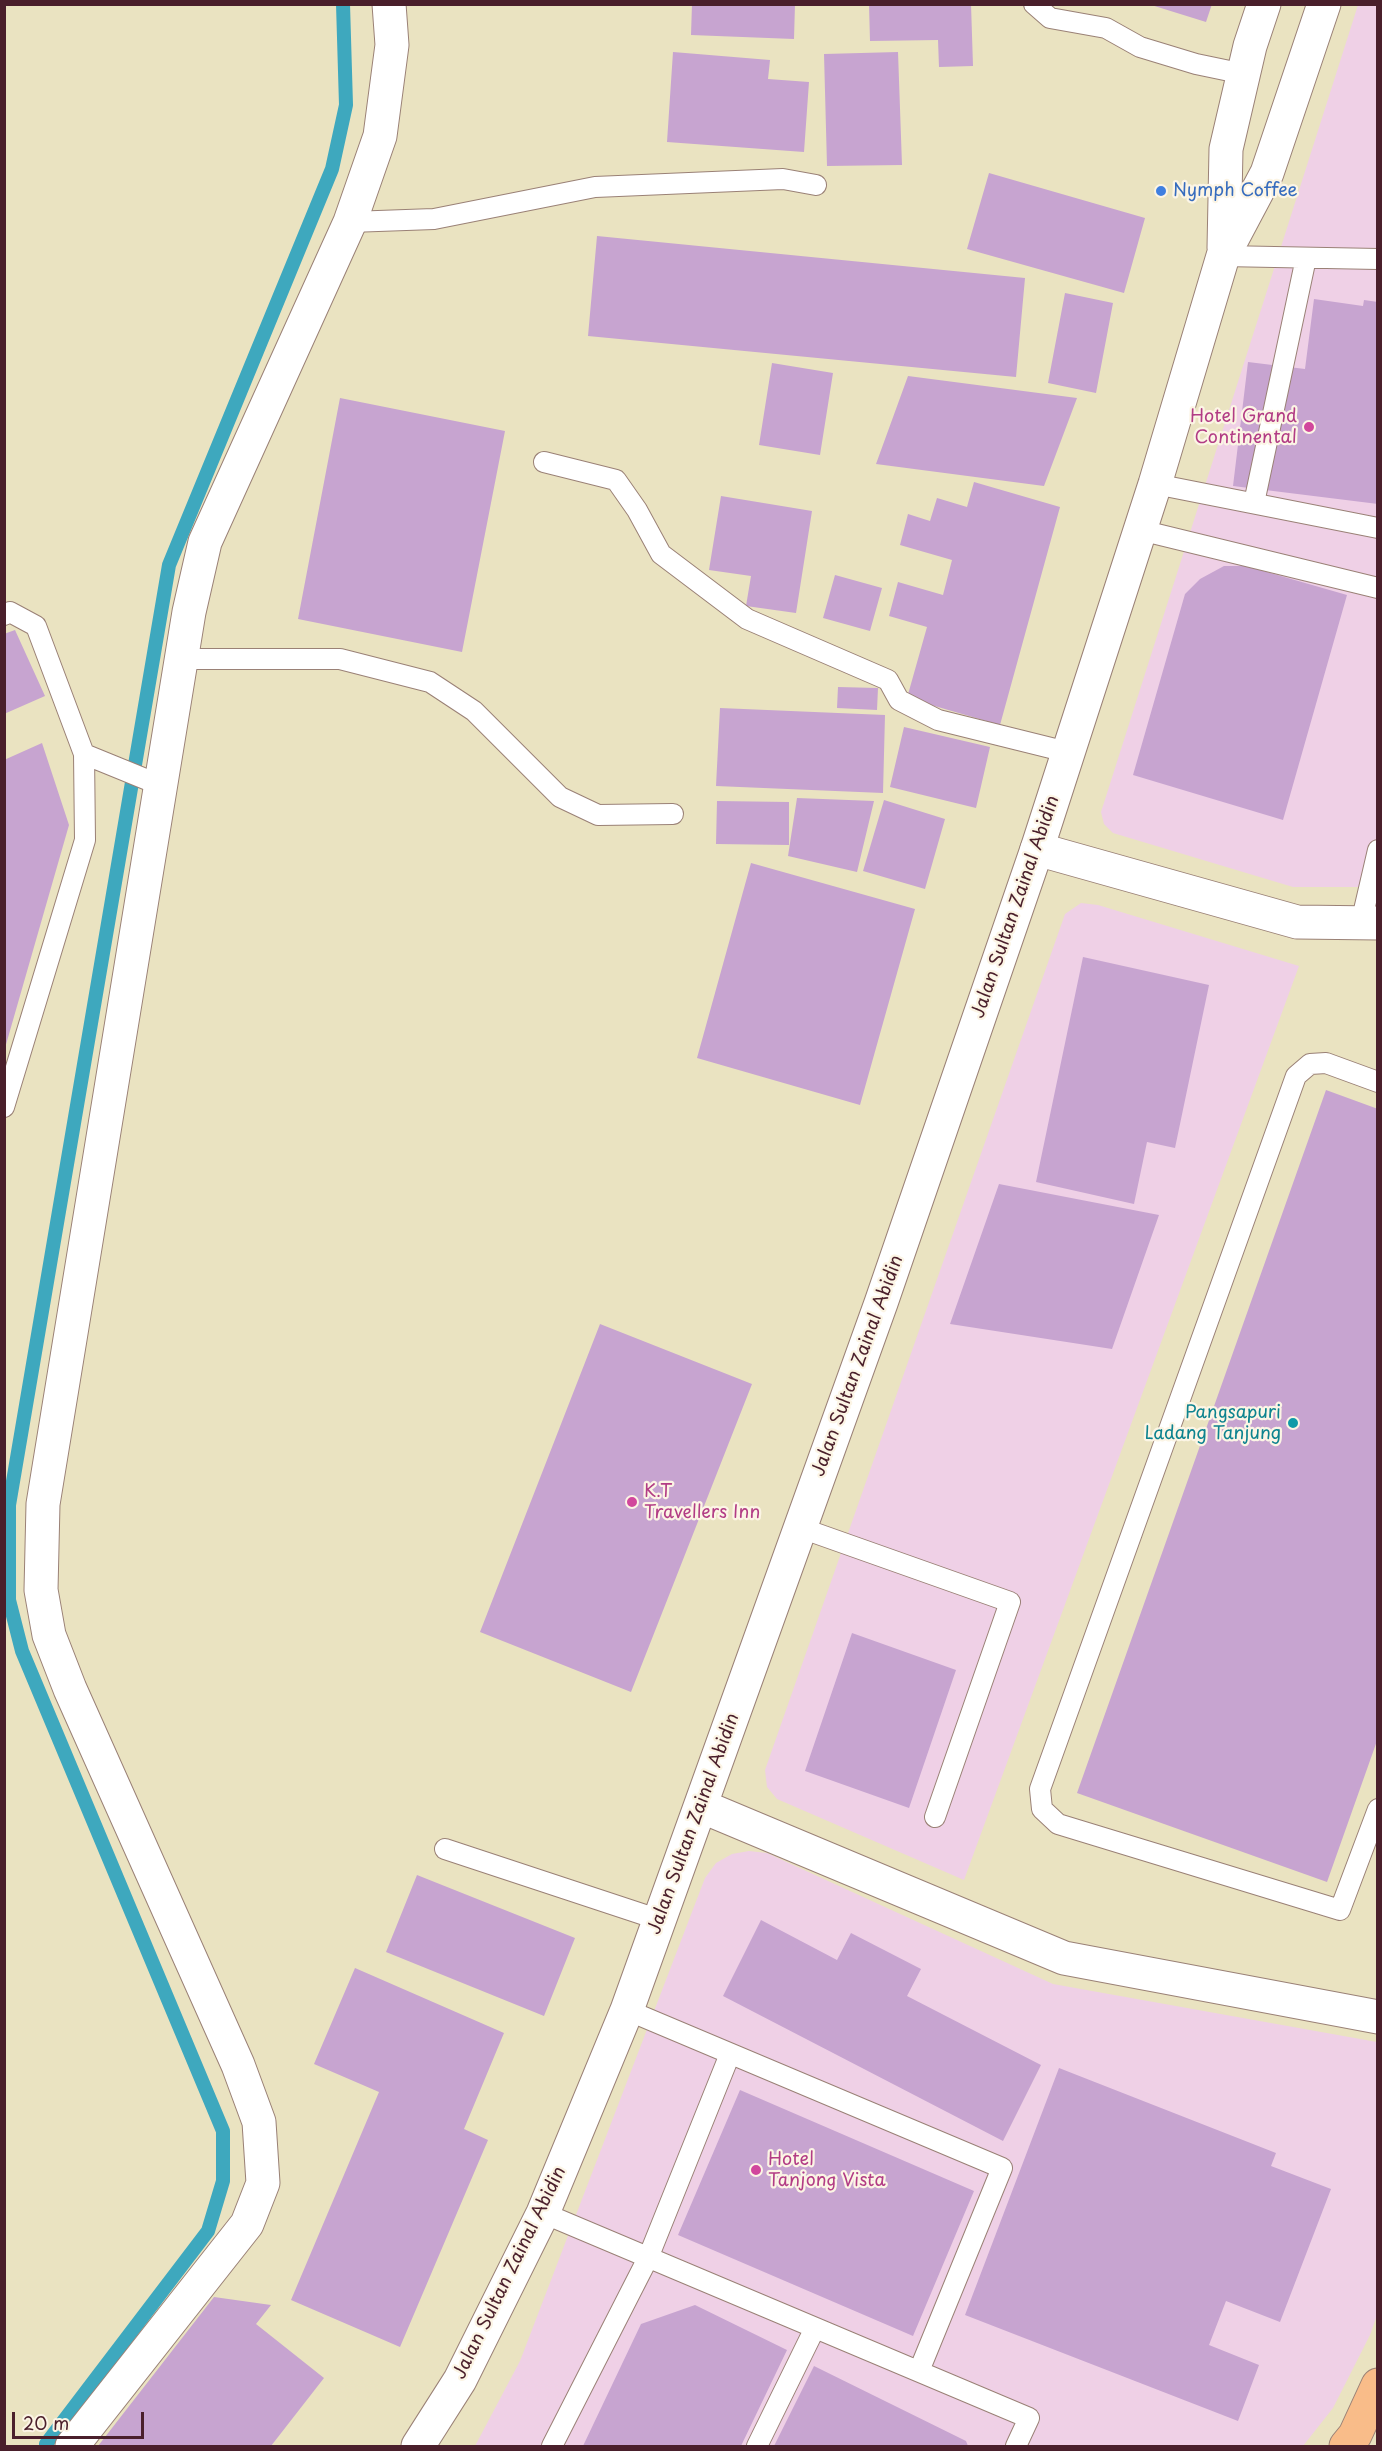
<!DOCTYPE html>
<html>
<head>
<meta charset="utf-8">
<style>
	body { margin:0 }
	#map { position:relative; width:1382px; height:2451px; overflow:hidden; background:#eae3c1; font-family:"Playpen Sans",sans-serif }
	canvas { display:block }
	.frame { position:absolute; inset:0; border:6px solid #4a1f2b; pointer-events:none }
	.scale { position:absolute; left:12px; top:2412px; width:132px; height:27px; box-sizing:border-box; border:3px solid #4a1f2b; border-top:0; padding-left:8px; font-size:18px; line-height:21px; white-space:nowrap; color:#4a1f2b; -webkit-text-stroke:4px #fcf5e5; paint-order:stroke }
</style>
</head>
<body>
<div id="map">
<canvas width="1382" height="2451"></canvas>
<div class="frame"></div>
<div class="scale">20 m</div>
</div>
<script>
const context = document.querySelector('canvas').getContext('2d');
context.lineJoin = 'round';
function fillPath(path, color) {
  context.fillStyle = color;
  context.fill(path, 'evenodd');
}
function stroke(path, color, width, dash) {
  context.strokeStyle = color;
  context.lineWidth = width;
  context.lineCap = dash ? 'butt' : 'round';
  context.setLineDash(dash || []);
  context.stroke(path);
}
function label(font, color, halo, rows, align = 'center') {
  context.font = font + ' "Playpen Sans",sans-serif';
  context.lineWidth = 4.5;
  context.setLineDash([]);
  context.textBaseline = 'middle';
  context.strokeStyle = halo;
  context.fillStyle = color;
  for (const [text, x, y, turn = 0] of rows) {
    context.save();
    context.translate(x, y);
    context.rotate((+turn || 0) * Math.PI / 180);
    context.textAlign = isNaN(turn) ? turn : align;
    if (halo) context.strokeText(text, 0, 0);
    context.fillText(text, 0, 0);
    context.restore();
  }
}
fillPath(new Path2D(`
	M1358,5h19v882h-84l-180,-54 -9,-9 -3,-12z
	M1081,903l17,2 201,61 -335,914 -187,-81 -10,-12 -2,-17 300,-856z
	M749,1851l18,2 286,131 324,58v273l-7,20 -37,73 -30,38h-828l45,-85 185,-483 11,-15 16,-9z`), '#efd0e6');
stroke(new Path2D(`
	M46,2444l162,-213 15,-50v-50l-201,-480 -13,-51v-95l160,-940 163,-396 14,-64 -3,-101`), '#3ea8be', 14);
fillPath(new Path2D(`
	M692,4h103l-1,35 -103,-4z
	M869,4h102l2,62 -34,1 -1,-27 -68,1z
	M1148,4h64l-6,18z
	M673,52l97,8 -2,19 41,3 -5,70 -137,-10z
	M898,52l4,113 -75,1 -3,-112z
	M989,173l156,45 -21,75 -157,-44z
	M597,236l428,42 -9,99 -428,-41z
	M1065,293l48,10 -17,90 -48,-10z
	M1314,299l49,7 1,-6 14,2v202l-145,-18 15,-124 57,7z
	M772,363l61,10 -13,82 -61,-10z
	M908,376l169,22 -33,88 -168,-22z
	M340,398l165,33 -43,221 -164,-33z
	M974,482l86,25 -60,218 -93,-27 20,-71 -38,-11 9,-34 45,13 9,-35 -52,-15 8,-31 22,7 7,-23 30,9z
	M721,496l91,15 -16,102 -50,-7 5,-30 -42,-6z
	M1224,566h22l101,29 -64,225 -150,-45 52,-181 15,-15z
	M835,575l47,13 -12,43 -47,-13z
	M15,630l30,66 -41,18v-80z
	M838,687l40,1 -1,22 -40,-2z
	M720,708l165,7 -2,78 -167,-7z
	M904,727l86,20 -14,61 -86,-21z
	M42,743l27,82 -64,223 -1,-288z
	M797,798l77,3 -17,71 -69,-16z
	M884,800l61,19 -20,70 -62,-18z
	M717,801l72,1v43l-73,-1z
	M751,863l164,46 -55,196 -163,-47z
	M1083,957l126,28 -34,163 -28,-6 -13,62 -98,-22z
	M1326,1090l52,19v629l-51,144 -250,-89z
	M999,1184l160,31 -47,134 -162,-25z
	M600,1324l152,60 -121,308 -151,-60z
	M852,1633l104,37 -47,138 -104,-37z
	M417,1875l158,63 -31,78 -158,-64z
	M761,1920l76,40 14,-27 70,36 -14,27 134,69 -38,76 -280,-145z
	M355,1968l149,65 -40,96 24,11 -88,207 -109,-47 88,-208 -65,-28z
	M1059,2068l217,85 -5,13 60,23 -51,133 -54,-21 -17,44 50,20 -21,56 -273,-106z
	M740,2090l234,101 -61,145 -235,-101z
	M214,2297l57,8 -15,19 68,54 -53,68h-173z
	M695,2305l92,45 -46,96h-158l58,-122z
	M814,2366l152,75 2,5h-194z`), '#c7a4d0');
const service = new Path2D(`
	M1034,4l16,14 56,10 34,19 56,17 48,10
	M350,222l84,-3 161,-32 188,-8 33,6
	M1223,256l155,3
	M544,462l72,18 21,30 24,44 86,65 141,61 11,20 39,20 129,32
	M1155,484l223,44
	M1254,503l52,-245
	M1140,530l238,58
	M4,615l6,-3 26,14 48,128 1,86 -81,267
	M181,659h159l90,23 44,29 86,86 38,18 75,-1
	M84,754l76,31
	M1361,923l17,-73
	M1378,1082l-52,-19 -16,1 -14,12 -256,713 2,20 16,15 282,86 38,-101
	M801,1528l209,74 -75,215
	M445,1849l215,71
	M627,2010l375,158 -83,203
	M543,2213l486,205 -13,28
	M552,2446l96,-188 82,-204
	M757,2446l58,-118`);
const minor = new Path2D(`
	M1037,849l260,73 81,1
	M72,2446l175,-222 16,-41 -4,-61 -21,-57 -168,-376 -21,-54 -8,-45 2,-86 146,-892 16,-70 145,-320 30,-86 12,-91 -3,-41`);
const tertiary = new Path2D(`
	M1224,248l2,-99 24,-103 14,-42
	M701,1806l363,152 314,59
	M418,2446l42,-66 83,-167 84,-203 254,-707 156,-454 118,-365 68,-228 44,-83 57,-169`);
const primary = new Path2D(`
	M1346,2446l9,-11 23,-50`);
stroke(service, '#9a8176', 22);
stroke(minor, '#9a8176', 35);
stroke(tertiary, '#9a8176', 35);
stroke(primary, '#9a8176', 35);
stroke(service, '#fff', 20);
stroke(minor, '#fff', 33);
stroke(tertiary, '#fff', 33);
stroke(primary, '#f9bc89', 33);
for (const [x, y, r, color] of [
	[1161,191,6,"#3f7fe0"],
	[1309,427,6,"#d1479c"],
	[1293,1423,6,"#0f9aa8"],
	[632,1502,6,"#d1479c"],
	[756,2170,6,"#d1479c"]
]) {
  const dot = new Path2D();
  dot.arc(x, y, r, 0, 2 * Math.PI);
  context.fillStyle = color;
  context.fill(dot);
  stroke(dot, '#fcf5e5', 2);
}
label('18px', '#366cbe', '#fcf5e5', [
	["Nymph Coffee",1173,191]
], 'left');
label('18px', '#b23c85', '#fcf5e5', [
	["Hotel Grand",1297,417,"right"],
	["Continental",1297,438,"right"],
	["K.T",644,1492],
	["Travellers Inn",644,1513],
	["Hotel",768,2160],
	["Tanjong Vista",768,2181]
], 'left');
label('18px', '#4a1f2b', '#fcf5e5', [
	["Jalan Sultan Zainal Abidin",1016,907,-71],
	["Jalan Sultan Zainal Abidin",858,1366,-70],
	["Jalan Sultan Zainal Abidin",694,1824,-70],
	["Jalan Sultan Zainal Abidin",510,2273,-64]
]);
label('18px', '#0d838f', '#fcf5e5', [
	["Pangsapuri",1281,1413],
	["Ladang Tanjung",1281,1434]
], 'right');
</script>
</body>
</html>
